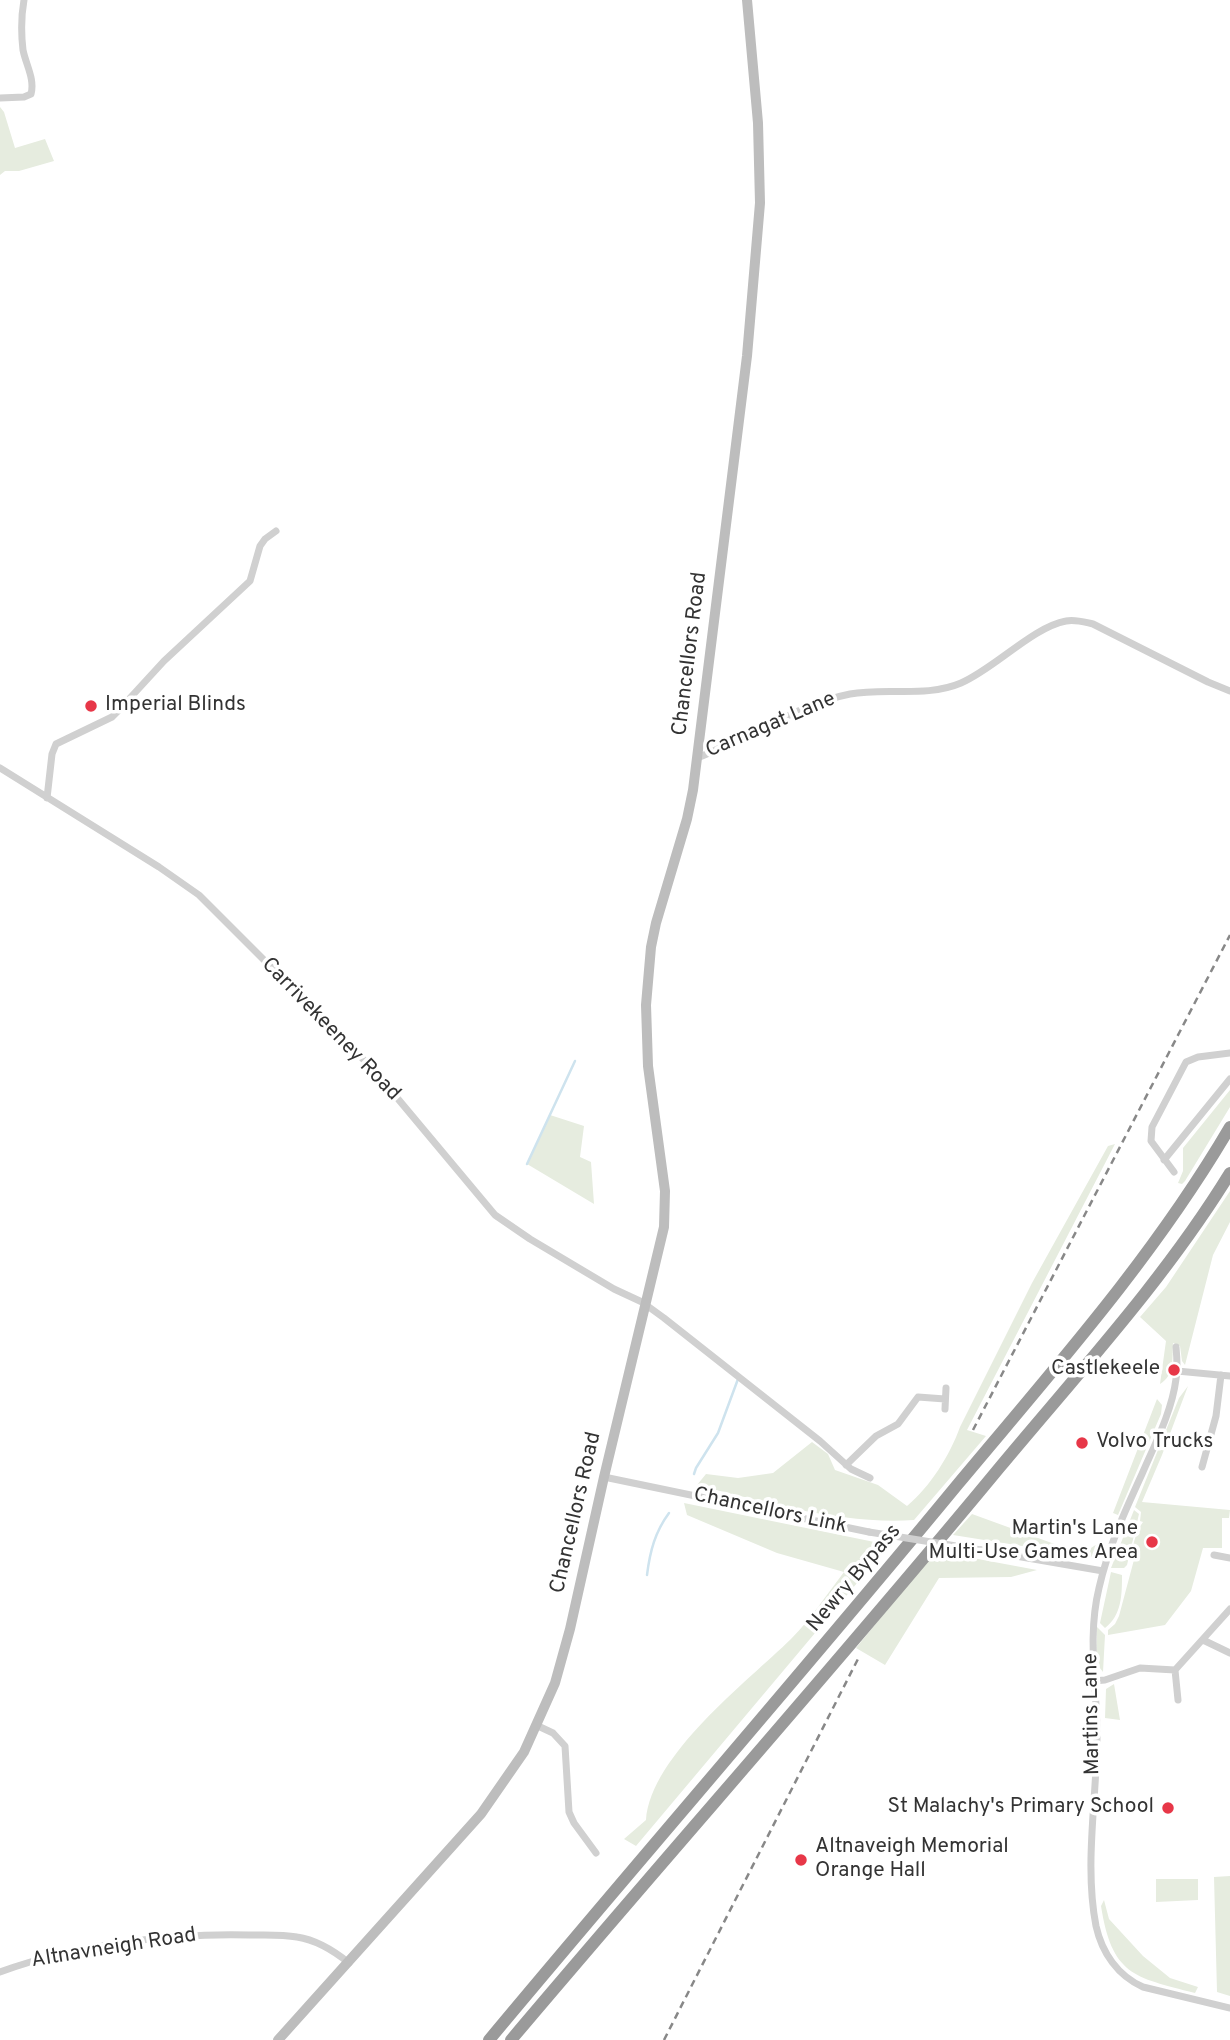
<!DOCTYPE html>
<html>
<head>
<meta charset="utf-8">
<style>
	body { margin:0 }
	canvas { display:block; background:#fff }
</style>
</head>
<body>
<canvas width="1230" height="2040"></canvas>
<script>
const context = document.querySelector('canvas').getContext('2d');
context.lineJoin = 'round';
function fillPath(path, color) {
  context.fillStyle = color;
  context.fill(path, 'evenodd');
}
function stroke(path, color, width, dash) {
  context.strokeStyle = color;
  context.lineWidth = width;
  context.lineCap = dash ? 'butt' : 'round';
  context.setLineDash(dash || []);
  context.stroke(path);
}
function label(font, color, halo, rows, align = 'center') {
  context.font = font + ' Overpass,sans-serif';
  context.lineWidth = 7;
  context.setLineDash([]);
  context.textBaseline = 'middle';
  context.strokeStyle = halo;
  context.fillStyle = color;
  for (const [text, x, y, turn = 0] of rows) {
    context.save();
    context.translate(x, y);
    context.rotate((+turn || 0) * Math.PI / 180);
    context.textAlign = isNaN(turn) ? turn : align;
    if (halo) context.strokeText(text, 0, 0);
    context.fillText(text, 0, 0);
    context.restore();
  }
}
fillPath(new Path2D(`
	M0,107l4,5 11,36 30,-9 9,22 -35,10h-14l-5,4z
	M1230,1090v17l-45,74 -3,3 -4,-1 5,-12v-23z
	M550,1115l34,11 -4,31 11,5 3,42 -67,-40z
	M1115,1144l-148,286 19,6 -72,84c-70,5 -150,-18 -217,-35l9,-11 32,4 35,-5 39,-31 16,12 7,16 43,15 29,21c23,-19 43,-51 53,-79l72,-144 76,-137z
	M1230,1191v31l-17,33 -28,110 -3,-4 -2,-15 -7,-3c-1,15 2,32 -13,41l6,-43 -26,-24 26,-30z
	M1188,1386l-26,69 -20,47 88,8 -1,8h-7v30h-19l-12,43 -26,34 -57,10v-5l7,-6 4,-8 16,-60 -4,-1c2,-12 6,-25 12,-33l-3,-1 1,-9 -6,-5 44,-109z
	M1157,1399l5,6 -1,9 -43,101 -5,-2z
	M684,1503l205,42 -253,301 -12,-7 22,-19c5,-65 101,-138 145,-181 20,-20 36,-45 53,-67l-67,-19 -90,-38z
	M1134,1510l5,4 -12,51 -3,3h-13z
	M972,1514l110,40 18,-12 -2,10 -7,5 -138,-22z
	M935,1551l102,19 -26,7 -72,1 -54,87 -29,-17z
	M1111,1572l11,3c0,19 0,40 -17,53l-5,-5z
	M1097,1627l8,8 -2,37 -7,-9z
	M1114,1684l6,36 -15,-2 1,-29z
	M1230,1876v120l-13,-4 -3,-115z
	M1156,1879h42v21l-42,2z
	M1104,1900l5,19 34,37 27,22 28,9 -3,6c-62,-16 -83,-18 -94,-87z`), '#e6ecdf');
stroke(new Path2D(`
	M527,1164l48,-103
	M694,1474l2,-6 22,-35 20,-54
	M647,1575c3,-24 8,-43 22,-62`), '#cee3ee', 2.5);
stroke(new Path2D(`
	M0,98l24,-1 7,-3c4,-15 -5,-29 -8,-44 -2,-17 -2,-33 1,-50
	M697,758c49,-19 102,-54 153,-64 36,-7 76,4 111,-11 33,-14 72,-56 105,-62 9,-2 18,1 27,3l115,58 22,9
	M0,768l159,99 40,28 174,174 122,146 35,24 84,50 28,13 22,16 156,123 31,28 19,9
	M47,798l5,-44 4,-10 56,-27 7,-7 45,-49 86,-80 10,-35 5,-7 11,-8
	M1164,1160l66,-81
	M1174,1172l-23,-31 1,-14 34,-65 12,-5 32,-4
	M1176,1347c1,11 2,22 0,32 -4,32 -21,65 -34,95 -17,37 -34,74 -43,114 -12,49 -2,97 -2,148 0,62 -13,128 -1,190 6,27 22,50 47,61l87,21
	M1177,1371l53,5
	M945,1409l1,-21
	M846,1465l30,-29 22,-12 20,-27 27,2
	M1202,1467l14,-51 5,-41
	M604,1477l265,55
	M981,1550l122,21
	M1214,1555l16,3
	M1203,1640l27,13
	M1175,1670l3,30
	M1093,1681l12,-1 35,-12 35,2 55,-61
	M538,1726l15,7 12,13 4,66 5,11 22,30
	M0,1972c73,-27 171,-39 249,-37 15,0 32,-1 48,2 20,3 36,13 52,26`), '#d0d0d0', 7);
stroke(new Path2D(`
	M278,2040l203,-226 43,-62 31,-69 15,-54 34,-152 60,-250 1,-36 -17,-125 -2,-61 5,-58 5,-24 31,-104 6,-29 54,-434 13,-153 -2,-80 -11,-123`), '#bdbdbd', 10);
stroke(new Path2D(`
	M489,2040c155,-186 315,-369 469,-556 96,-115 196,-227 272,-357
	M511,2040c162,-192 329,-379 489,-573 79,-95 165,-188 230,-294`), '#9a9a9a', 12);
stroke(new Path2D(`
	M973,1430l257,-495
	M664,2040l196,-385`), '#888', 2.5, [7, 5]);
stroke(new Path2D(`
	M869,1532l112,18`), '#d0d0d0', 7);
for (const [x, y, r, color] of [
	[91,706,7,"#e73748"],
	[1174,1370,7,"#e73748"],
	[1082,1443,7,"#e73748"],
	[1152,1542,7,"#e73748"],
	[1168,1808,7,"#e73748"],
	[801,1860,7,"#e73748"]
]) {
  const dot = new Path2D();
  dot.arc(x, y, r, 0, 2 * Math.PI);
  context.fillStyle = color;
  context.fill(dot);
  stroke(dot, '#fff', 2.5);
}
label('21px', '#333', '#fff', [
	["Chancellors Road",691,654,-83],
	["Carnagat Lane",771,726,-23],
	["Carrivekeeney Road",330,1030,46],
	["Chancellors Link",770,1512,12],
	["Chancellors Road",577,1513,-77],
	["Newry Bypass",855,1579,-50],
	["Martins Lane",1093,1714,-91],
	["Altnavneigh Road",114,1949,-9]
]);
label('21px', '#333', '#fff', [
	["Imperial Blinds",105,706],
	["Castlekeele",1160,1370,"right"],
	["Volvo Trucks",1096,1443],
	["Martin's Lane",1138,1530,"right"],
	["Multi-Use Games Area",1138,1554,"right"],
	["St Malachy's Primary School",1154,1808,"right"],
	["Altnaveigh Memorial",815,1848],
	["Orange Hall",815,1872]
], 'left');
</script>
</body>
</html>
